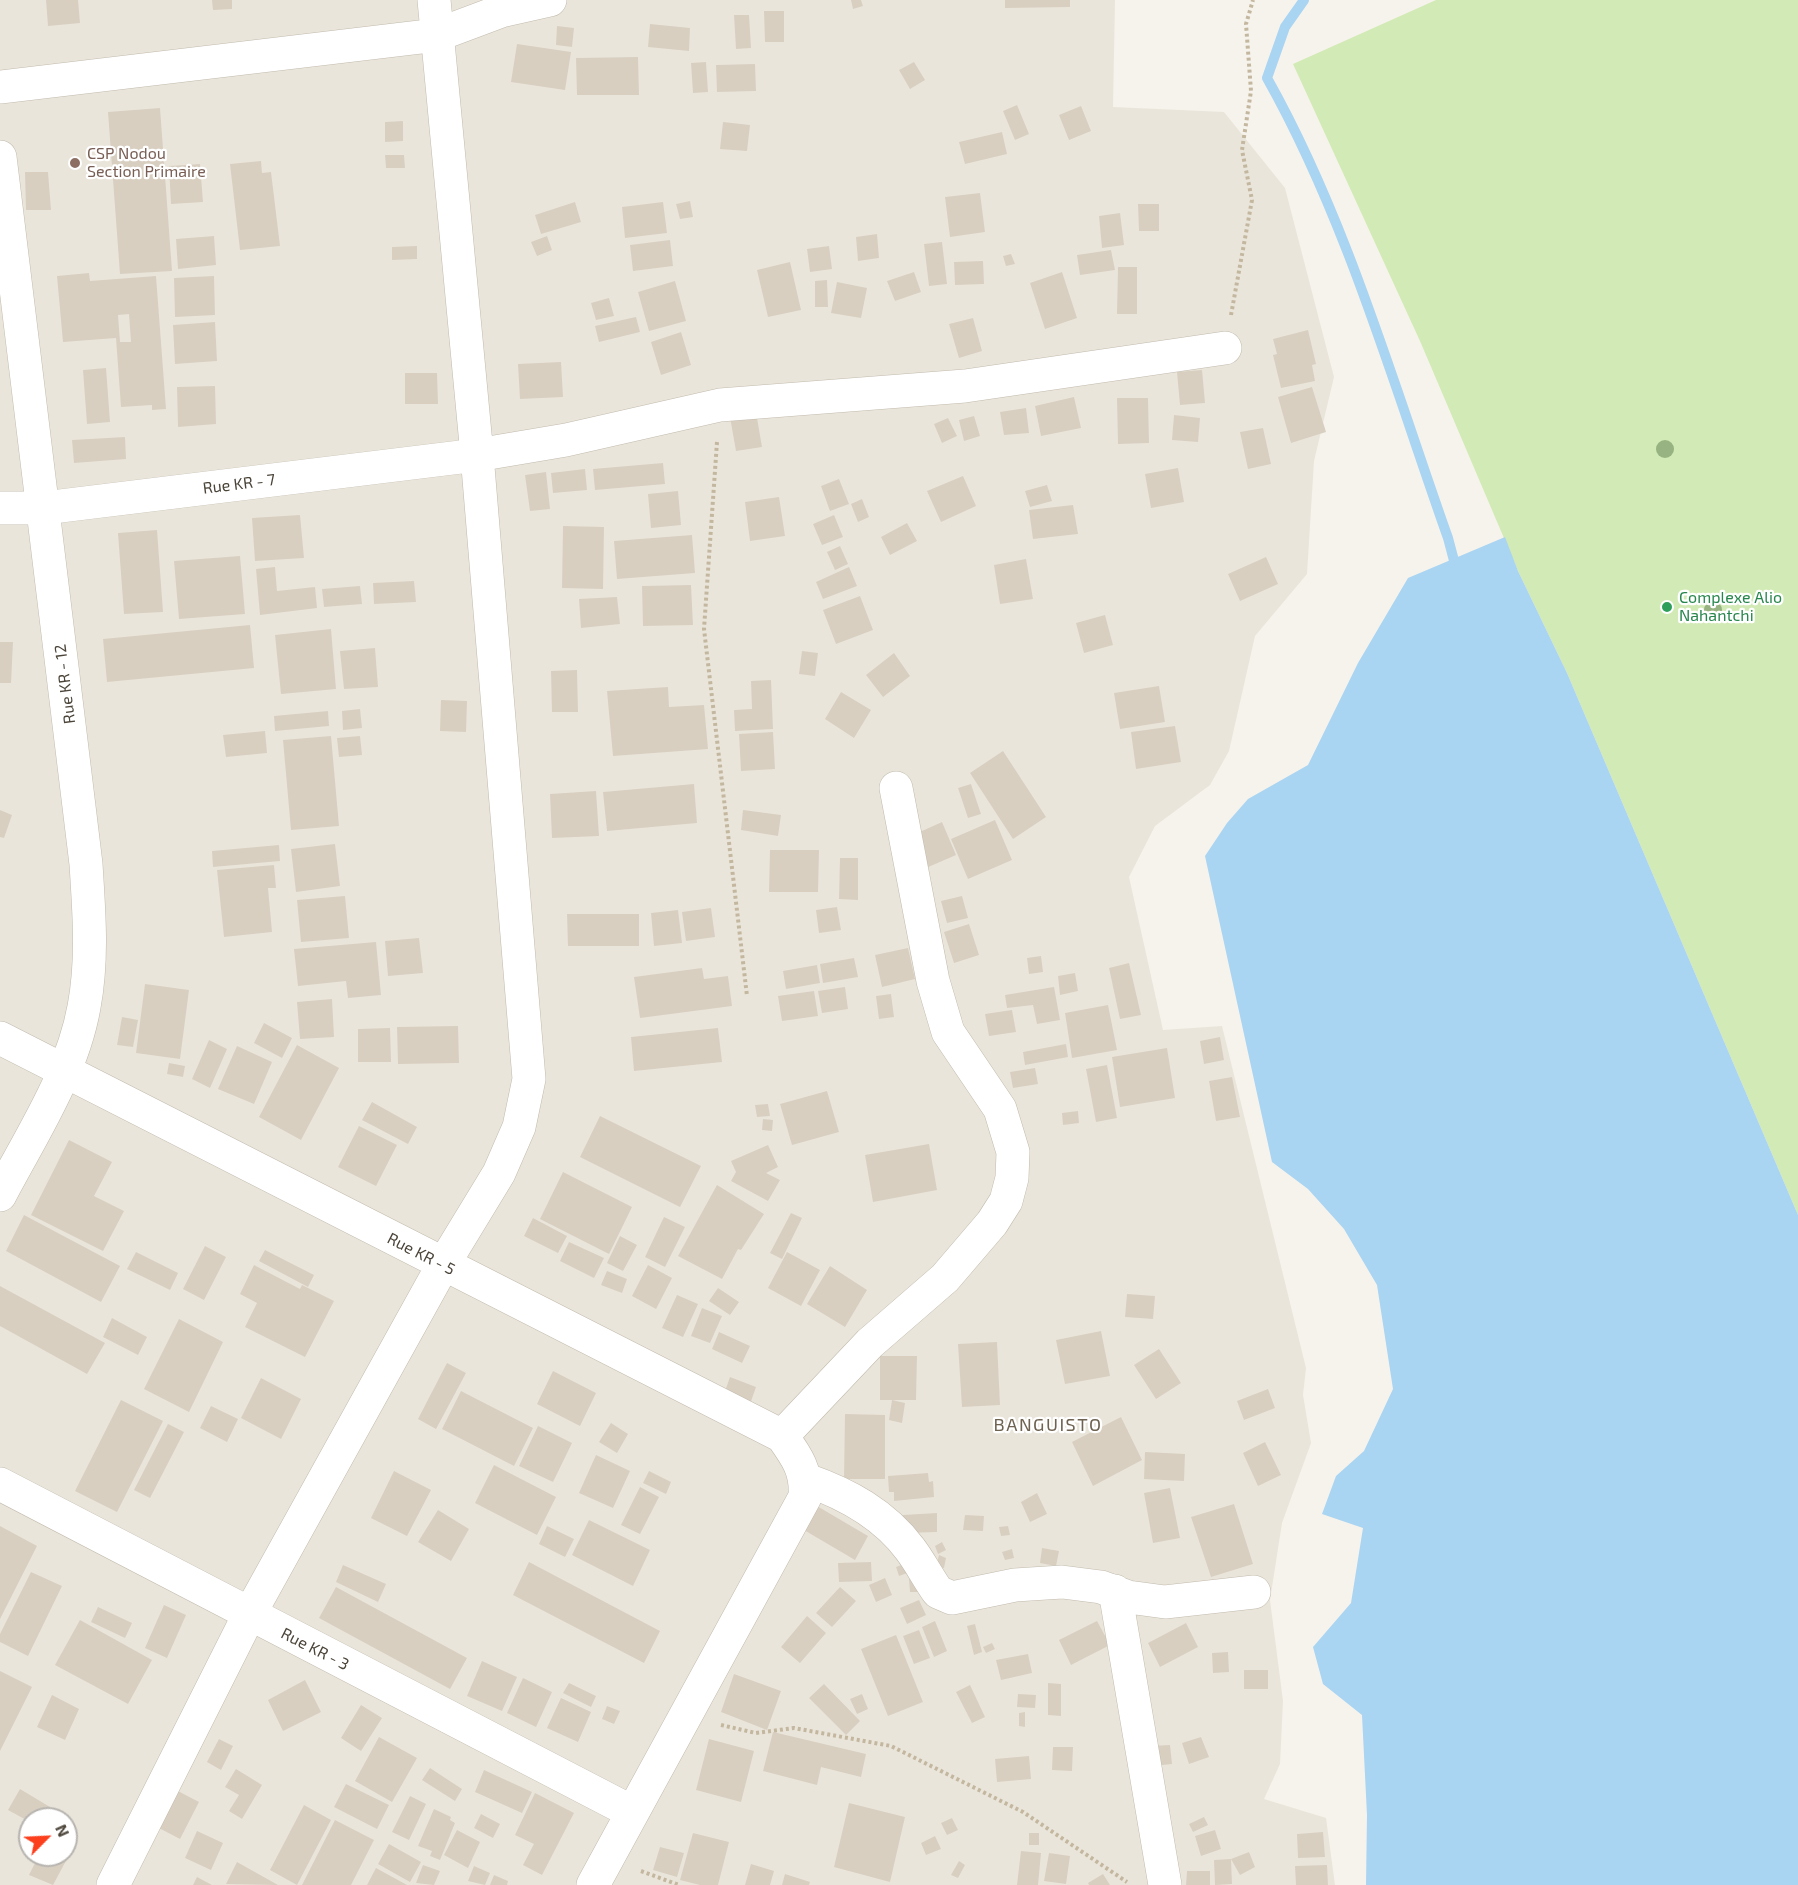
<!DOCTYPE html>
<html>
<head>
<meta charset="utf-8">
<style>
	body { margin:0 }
	#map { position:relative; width:1798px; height:1885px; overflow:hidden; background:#f6f3ec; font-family:"Exo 2",sans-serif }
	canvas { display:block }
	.north { position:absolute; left:18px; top:1807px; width:60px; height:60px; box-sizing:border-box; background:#fff; border:2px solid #b7b4b0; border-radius:50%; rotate:66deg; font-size:16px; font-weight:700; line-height:24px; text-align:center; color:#4b4439 }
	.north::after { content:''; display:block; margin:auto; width:21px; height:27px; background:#fc3f1d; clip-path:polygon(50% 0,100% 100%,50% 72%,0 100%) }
</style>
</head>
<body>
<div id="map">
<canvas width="1798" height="1885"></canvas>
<div class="north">N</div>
</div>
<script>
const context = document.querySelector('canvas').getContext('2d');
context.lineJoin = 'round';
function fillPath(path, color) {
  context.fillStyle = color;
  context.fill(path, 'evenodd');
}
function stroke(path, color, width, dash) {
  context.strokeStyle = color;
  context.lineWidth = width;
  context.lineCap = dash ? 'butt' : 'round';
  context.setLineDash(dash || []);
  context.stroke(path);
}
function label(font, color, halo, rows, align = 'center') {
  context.font = font + ' "Exo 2",sans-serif';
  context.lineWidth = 4.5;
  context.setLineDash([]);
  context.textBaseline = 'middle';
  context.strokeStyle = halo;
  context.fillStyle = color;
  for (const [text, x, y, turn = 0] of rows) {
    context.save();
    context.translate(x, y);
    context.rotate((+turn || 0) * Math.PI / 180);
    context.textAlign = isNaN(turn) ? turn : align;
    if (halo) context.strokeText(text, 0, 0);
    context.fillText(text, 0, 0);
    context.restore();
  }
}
fillPath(new Path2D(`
	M0,0h1115l-2,107 111,5 61,76 49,189 -20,84 -7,113 -52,62 -26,115 -19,34 -55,41 -26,51 34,153 59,-4 84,342 -3,27 8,48 -29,80 -12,77 13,101 -3,63 -16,35 62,19 9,67h-1335zM30,1819h36v36h-36z`), '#eae5da');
fillPath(new Path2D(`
	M1436,0h362v1215l-231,-542 -49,-102 -98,-230 -127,-277z`), '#d2eab5');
fillPath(new Path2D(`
	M1505,537l13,34 49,102 231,542v670h-432l1,-70 -5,-100 -39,-31 -10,-37 38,-44 12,-75 -41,-14 14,-38 28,-25 29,-62 -16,-104 -33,-56 -36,-40 -36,-27 -67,-306 22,-33 21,-24 60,-34 50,-102 50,-85z`), '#a9d4f2');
stroke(new Path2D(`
	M1304,0l-19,27 -18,51c79,140 127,308 181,460l9,34`), '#a9d4f2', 10);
fillPath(new Path2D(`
	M46,0h32l2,23 -32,3z
	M212,0h20v9l-19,1z
	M851,0h10l2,6 -10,3z
	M1005,0h65v7l-65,1z
	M764,11h20v31h-19z
	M734,15h15l2,33 -15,1z
	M650,24l40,4 -1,23 -41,-4z
	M557,26l17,2 -2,19 -16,-2z
	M517,44l54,8 -6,38 -54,-8z
	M638,57l1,38h-62l-1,-37z
	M706,62l2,30 -15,1 -2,-30z
	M914,62l11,18 -15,9 -11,-19z
	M755,64l1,27 -39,1 -1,-27z
	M1017,105l12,29 -14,6 -12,-29z
	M1081,106l10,25 -22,9 -10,-25z
	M160,108l12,163 -52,3 -12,-162z
	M403,121v20l-18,1v-20z
	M723,122l27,3 -3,26 -27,-2z
	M1002,132l5,22 -42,10 -6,-22z
	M385,155h19l1,13h-19z
	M261,161l1,12 9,-1 9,74 -40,4 -10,-86z
	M200,164l3,38 -32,2 -2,-38z
	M25,172h23l3,38h-25z
	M980,193l5,39 -35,5 -5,-40z
	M690,201l3,16 -13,2 -4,-15z
	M575,202l6,20 -40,12 -6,-19z
	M663,202l4,31 -42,5 -3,-31z
	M1138,204h21v27h-20z
	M1120,213l4,32 -22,3 -3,-32z
	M877,234l2,24 -21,3 -2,-24z
	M214,236l2,29 -38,4 -2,-30z
	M547,236l5,14 -15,6 -6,-14z
	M670,240l3,26 -40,5 -3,-26z
	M942,242l5,42 -18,2 -5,-42z
	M417,246v13l-25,1v-13z
	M829,246l3,23 -22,3 -3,-23z
	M1111,250l4,20 -35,5 -3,-20z
	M1011,254l4,10 -9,2 -3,-10z
	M983,261l1,23 -29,1 -1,-23z
	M790,262l11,48 -33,7 -11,-47z
	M1118,267h19v47h-20z
	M914,272l7,20 -26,9 -8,-20z
	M1062,272l15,46 -32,11 -15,-46z
	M89,273l1,8 66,-5 10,133 -14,1v-5l-31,2 -5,-69 -53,4 -6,-66zM129,314l2,28h-11l-2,-27z
	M214,276l1,39 -40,2 -1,-39z
	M827,280l1,27h-13v-26z
	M675,281l11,40 -37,10 -11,-39z
	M837,282l30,6 -6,30 -30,-5z
	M609,298l5,18 -18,4 -5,-17z
	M636,317l4,15 -41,10 -4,-16z
	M973,318l9,33 -23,7 -10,-34z
	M215,322l2,39 -42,3 -2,-39z
	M1308,330l8,34 -4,1 3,16 -34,7 -8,-33 4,-1 -4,-15z
	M681,332l10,33 -30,10 -10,-33z
	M561,362l2,35 -43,2 -2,-35z
	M106,368l4,54 -23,2 -4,-54z
	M1202,370l3,33 -25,2 -3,-33z
	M405,373h32l1,31h-33z
	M215,386l1,38 -38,3 -1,-40z
	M1312,387l14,45 -35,11 -13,-46z
	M1074,397l7,31 -40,8 -6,-30z
	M1117,398h31l1,45 -31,1z
	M1026,408l3,25 -25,2 -4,-23z
	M756,412l6,35 -26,4 -6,-34z
	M1174,415l26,3 -2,24 -26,-2z
	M974,416l6,20 -16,5 -5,-21z
	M948,418l9,18 -15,7 -8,-19z
	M1263,428l8,36 -23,5 -8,-37z
	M125,437l1,22 -52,4 -2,-23z
	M663,463l2,21 -70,6 -2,-21z
	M1178,468l6,34 -33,6 -6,-34z
	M585,469l2,21 -34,3 -2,-20z
	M546,472l4,37 -20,2 -5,-36z
	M963,476l13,30 -35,16 -14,-31z
	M839,479l10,25 -19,7 -9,-25z
	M1047,485l5,16 -22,6 -5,-16z
	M678,491l3,34 -30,3 -3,-34z
	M779,497l6,39 -35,5 -5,-39z
	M862,499l7,18 -11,5 -7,-18z
	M1073,505l5,29 -45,5 -4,-29z
	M300,515l4,43 -49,3 -3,-43z
	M834,515l9,22 -21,8 -9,-21z
	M907,523l10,18 -27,14 -9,-18z
	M563,526l41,1 -1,62 -41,-1z
	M157,530l6,82 -39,2 -6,-81z
	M692,535l3,38 -78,6 -3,-38z
	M840,546l8,18 -13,6 -8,-18z
	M240,556l5,58 -66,5 -5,-58z
	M1266,557l12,27 -38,17 -12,-27z
	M1026,559l7,40 -33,5 -6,-39z
	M275,567l2,24 38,-4 2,21 -57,7 -4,-46z
	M849,567l8,19 -34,13 -7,-17z
	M414,581l2,21 -42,2 -1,-21z
	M691,585l2,40 -50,1 -1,-40z
	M360,586l2,18 -38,3 -2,-18z
	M860,596l13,34 -37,14 -13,-34z
	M617,597l3,27 -39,4 -2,-29z
	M1105,615l8,30 -29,8 -8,-30z
	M250,625l4,43 -147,14 -4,-43z
	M331,629l5,60 -55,5 -6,-59z
	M0,642h13l-2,41h-11z
	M375,648l3,39 -34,2 -4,-38z
	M802,651l16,2 -3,23 -16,-2z
	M894,653l16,23 -27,21 -17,-22z
	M577,670l1,42h-26l-1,-41z
	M771,680l2,49 -38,2 -1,-21 18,-1 -1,-28z
	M1159,686l6,36 -45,7 -6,-36z
	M668,687l1,20 35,-2 4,44 -95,7 -6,-65z
	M841,692l30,18 -17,28 -29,-19z
	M441,700l26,1 -1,31 -26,-1z
	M360,709l2,19 -19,2 -1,-19z
	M328,711l1,15 -54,5 -1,-15z
	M1175,726l6,36 -45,7 -5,-37z
	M265,731l2,22 -41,4 -3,-22z
	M773,732l2,37 -34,2 -2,-37z
	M331,736l8,90 -48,4 -8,-90z
	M360,736l2,19 -23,2 -2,-19z
	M1003,751l43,66 -33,22 -43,-66z
	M694,784l3,39 -90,8 -4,-39z
	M971,784l10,30 -13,4 -10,-30z
	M596,791l3,45 -47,2 -2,-44z
	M0,810l12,5 -8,23 -4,-1z
	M743,810l38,5 -3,21 -37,-6z
	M995,820l17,40 -44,19 -17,-40z
	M942,822l14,33 -30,13 -15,-32z
	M335,844l5,42 -44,6 -5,-43z
	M279,845l1,16 -67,6 -1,-16z
	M770,850h49l-1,42h-49z
	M840,858h18v42l-19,-1z
	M274,865l2,23h-8l4,44 -48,5 -7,-67z
	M345,896l4,42 -48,4 -4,-42z
	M962,896l6,22 -21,5 -6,-22z
	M837,907l4,23 -22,3 -3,-23z
	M711,908l4,29 -29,4 -4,-29z
	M678,910l4,33 -28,3 -3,-33z
	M567,914h72v32h-71z
	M969,924l10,31 -25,8 -10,-31z
	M419,938l4,35 -35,3 -3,-35z
	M376,942l5,53 -33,3 -2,-17 -48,5 -4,-37z
	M908,948l7,31 -33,8 -7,-32z
	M1041,956l2,16 -14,2 -2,-16z
	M854,958l4,19 -35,6 -3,-19z
	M1129,963l12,52 -21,4 -11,-51z
	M817,965l3,18 -34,6 -3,-18z
	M702,968l2,11 24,-3 4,30 -92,12 -6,-41z
	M1075,973l3,18 -18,4 -2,-19z
	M145,984l44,6 -9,69 -44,-6z
	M845,987l3,22 -26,4 -4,-22z
	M1054,987l6,33 -23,4 -4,-19 -26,3 -2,-13z
	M814,991l4,25 -36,5 -4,-25z
	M891,994l3,23 -15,2 -3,-23z
	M332,999l2,38 -34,2 -3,-37z
	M1108,1005l9,45 -45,8 -7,-45z
	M1012,1010l4,22 -27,4 -4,-22z
	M122,1017l16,3 -5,27 -16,-2z
	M264,1023l28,15 -10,20 -28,-15z
	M458,1026l1,37 -61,1 -1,-37z
	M390,1028l1,34h-33v-33z
	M718,1028l4,34 -88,9 -3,-34z
	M1220,1037l4,23 -20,4 -4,-23z
	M209,1040l18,9 -17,39 -18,-9z
	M1066,1044l2,13 -43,8 -2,-13z
	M297,1045l42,23 -38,72 -42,-23z
	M237,1046l35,16 -18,42 -36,-15z
	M1167,1048l8,50 -55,9 -8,-50z
	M169,1063l16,3 -2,11 -16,-3z
	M1107,1065l10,53 -21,4 -10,-53z
	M1035,1068l3,16 -25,4 -3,-16z
	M1232,1077l8,40 -24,4 -7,-40z
	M827,1091l12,41 -47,13 -12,-41z
	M372,1102l45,25 -9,17 -46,-24z
	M768,1104l2,12 -13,1 -2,-12z
	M1078,1111l1,12 -16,2 -1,-12z
	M600,1116l101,50 -21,41 -100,-50z
	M763,1119l10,1 -1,11 -10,-1z
	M359,1126l38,19 -21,41 -38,-19z
	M69,1140l43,22 -18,34 30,15 -21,40 -72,-36z
	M929,1144l8,46 -64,12 -8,-47z
	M768,1145l10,22 -12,6 14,7 -12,21 -37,-20 5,-9 -5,-11z
	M563,1172l69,35 -23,47 -69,-35z
	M717,1185l47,29 -23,36 -3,-1 -16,30 -44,-23z
	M791,1213l11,5 -20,41 -12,-6z
	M24,1215l96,51 -19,36 -95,-51z
	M664,1217l21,10 -20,40 -20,-10z
	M533,1218l34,18 -9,17 -34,-17z
	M620,1236l17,9 -14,26 -16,-8z
	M569,1242l35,16 -10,20 -34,-17z
	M205,1246l21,11 -22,43 -21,-11z
	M265,1250l49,25 -6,12 -49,-26z
	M136,1252l42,21 -8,17 -43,-21z
	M787,1252l33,18 -19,36 -33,-18z
	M254,1265l46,24 2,-4 32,16 -29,56 -60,-30 12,-24 -17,-9z
	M648,1265l24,13 -16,31 -24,-13z
	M830,1266l37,24 -22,37 -38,-23z
	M607,1271l20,8 -5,14 -21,-8z
	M0,1286l105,57 -18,31 -87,-48z
	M718,1288l21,14 -9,13 -21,-14z
	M1127,1294l28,2 -2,23 -28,-2z
	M677,1295l21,9 -15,33 -21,-9z
	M702,1308l20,8 -12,27 -19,-7z
	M112,1318l35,19 -9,18 -35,-18z
	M179,1319l44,23 -34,70 -45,-23z
	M1101,1331l9,45 -45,8 -9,-44z
	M719,1332l31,14 -8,17 -30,-14z
	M997,1342l3,63 -38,2 -4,-63z
	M1159,1349l22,34 -25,16 -22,-34z
	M880,1356h37l-1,44h-36z
	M447,1363l19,10 -30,56 -18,-10z
	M553,1371l43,22 -16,33 -43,-22z
	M730,1377l26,10 -7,20 -26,-10z
	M261,1378l40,21 -20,40 -40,-21z
	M1268,1389l7,19 -31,12 -7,-19z
	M461,1391l72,37 -19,38 -72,-37z
	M121,1400l42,21 -46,91 -42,-21z
	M892,1400l13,3 -3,20 -13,-3z
	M211,1406l27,13 -11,23 -27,-14z
	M845,1414l40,1v64h-41z
	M1121,1417l21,43 -49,26 -21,-44z
	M611,1423l17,11 -11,19 -18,-11z
	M168,1424l16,8 -34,66 -16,-8z
	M538,1426l34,17 -19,39 -34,-16z
	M1265,1442l16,33 -23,11 -15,-33z
	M1145,1452l40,2 -1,27 -40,-2z
	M596,1455l34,16 -17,37 -34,-15z
	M494,1465l62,32 -19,38 -62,-32z
	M394,1471l37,19 -24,46 -36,-18z
	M649,1471l22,11 -5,12 -23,-11z
	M928,1473l1,9 4,-1 1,16 -40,4v-9h-5l-1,-16z
	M640,1487l19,10 -19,37 -19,-9z
	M1170,1488l10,50 -27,5 -9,-50z
	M1037,1493l10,21 -17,8 -9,-20z
	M1234,1504l19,60 -42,13 -20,-60z
	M817,1506l51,30 -13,24 -51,-30z
	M438,1510l31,19 -18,32 -33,-19z
	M937,1513v19l-33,1 -1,-18z
	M965,1515l19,1 -1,15 -20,-1z
	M589,1520l61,30 -17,36 -61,-31z
	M0,1526l37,20 -37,73z
	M547,1526l27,13 -9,18 -26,-13z
	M1008,1526l2,9 -9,1 -2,-9z
	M942,1542l4,8 -8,4 -3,-8z
	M1042,1548l17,3 -3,15 -16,-3z
	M1012,1549l2,9 -9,2 -3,-8z
	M939,1555l7,3 -2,10 -8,-1z
	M529,1562l131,69 -16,32 -131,-68z
	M871,1562l1,19 -33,1 -1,-19z
	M909,1562l4,9 -14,5 -3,-9z
	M343,1565l43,19 -8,18 -42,-20z
	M31,1572l31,14 -34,70 -28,-14v-8z
	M885,1578l7,17 -16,7 -7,-17z
	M921,1578v14h-11l-1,-13z
	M336,1587l131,71 -17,31 -131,-71z
	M840,1587l16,14 -24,26 -16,-14z
	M919,1600l7,15 -19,9 -7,-16z
	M164,1605l22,10 -19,43 -22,-10z
	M98,1607l34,16 -7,15 -34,-16z
	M807,1616l19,17 -26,30 -19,-16z
	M80,1620l72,40 -24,44 -73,-39z
	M935,1621l12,30 -13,6 -12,-30z
	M1097,1621l13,24 -39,20 -12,-25z
	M1186,1623l12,24 -38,20 -12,-24z
	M975,1624l7,28 -8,3 -7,-29z
	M919,1630l11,28 -16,6 -11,-28z
	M896,1635l27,67 -35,14 -27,-67z
	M992,1643l3,6 -9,4 -3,-6z
	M1228,1652l1,20 -16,1 -1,-20z
	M1028,1654l4,19 -31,7 -5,-20z
	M482,1661l35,16 -15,34 -35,-15z
	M1244,1670h24v19h-24z
	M0,1671l32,16 -32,64z
	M734,1674l47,17 -14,39 -46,-18z
	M523,1678l29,14 -16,35 -29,-14z
	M305,1680l16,32 -38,19 -15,-31z
	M569,1683l27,13 -5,11 -28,-14z
	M1048,1683l13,1v32l-13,-1z
	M824,1684l36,37 -14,14 -37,-37z
	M970,1685l15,32 -13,6 -16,-31z
	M862,1694l6,15 -11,5 -7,-15z
	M1018,1694l18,1 -1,13 -18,-1z
	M52,1695l27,14 -14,31 -28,-13z
	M561,1698l30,14 -13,30 -31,-14z
	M361,1705l21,13 -21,33 -20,-13z
	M607,1706l13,5 -6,13 -12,-5z
	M1025,1712v15l-6,-1v-13z
	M773,1732l93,22 -5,23 -40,-10 -4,18 -54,-14z
	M379,1737l38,21 -25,44 -37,-21z
	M1201,1737l8,20 -20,7 -7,-21z
	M219,1739l14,7 -12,24 -14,-8z
	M709,1739l45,12 -13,51 -45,-12z
	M1170,1745l2,19 -19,2 -2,-20z
	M1053,1747h20l-1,24 -20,-1z
	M1029,1756l2,23 -34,3 -2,-23z
	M430,1768l32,21 -7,12 -33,-21z
	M236,1769l26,16 -20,34 -13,-8 10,-16 -14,-8z
	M484,1770l48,22 -10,21 -47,-21z
	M346,1784l43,21 -12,24 -43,-22z
	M20,1789l35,21 -5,9h-20v3l-22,-12z
	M176,1790l23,12 -19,37 -23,-12z
	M535,1793l39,20 -32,62 -19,-10 11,-21 -19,-9z
	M410,1796l16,8 -17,36 -17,-8z
	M849,1803l56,14 -15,65 -56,-15z
	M304,1805l27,15 -34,65 -27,-15z
	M434,1809l17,8 -1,3 5,3 -15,37 -10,-4 2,-5 -14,-5z
	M481,1814l19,10 -7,14 -19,-10z
	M1204,1817l4,8 -15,7 -4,-8z
	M952,1818l6,12 -11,5 -6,-12z
	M335,1820l39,20 -23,45h-49z
	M457,1830l23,12 -12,26 -24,-13z
	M1215,1830l6,19 -20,7 -6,-20z
	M197,1831l26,12 -12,27 -26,-12z
	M1323,1832l2,25 -27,1 -1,-24z
	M693,1833l36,9 -11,43h-18l-20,-5z
	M1029,1833h10v12h-10z
	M935,1836l6,13 -15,6 -5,-12z
	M389,1844l32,18 -11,20 -32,-18z
	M660,1847l24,6 -7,24 -24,-7z
	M1021,1851l20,2 -3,32h-21z
	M1249,1852l6,15 -15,8 -9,-16 1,25 -17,1 -1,-25 17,-1z
	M1049,1853l21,3 -4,28 -22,-3z
	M39,1855l29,2 -15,28 -24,-10z
	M959,1861l6,4 -7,13 -7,-3z
	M237,1862l41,23 -52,-1z
	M751,1864l23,7 -4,14h-25z
	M423,1865l17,6 -6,14 -18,-2z
	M1327,1865l1,20h-32l-1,-19z
	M474,1866l16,7 -5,12 -17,-4z
	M376,1868l31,17h-40z
	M1187,1871h23v14h-24z
	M785,1874l25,8 -1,3h-27z
	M1103,1874l7,11h-21l-1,-2z
	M494,1875l14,6 -1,4h-17z
	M197,1877l15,8h-19z`), '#d8cfc1');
const street = new Path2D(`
	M0,87l437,-52 64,-24 49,-11
	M0,157l86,707c3,48 7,95 -2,143 -12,67 -53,129 -84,188
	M0,508h44l433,-53 89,-15 154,-35 245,-19 260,-38
	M0,1038l782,398c15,21 25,35 23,61l-212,388
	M782,1436l88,-93 75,-65 47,-55 14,-22 6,-23 1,-26 -13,-43 -52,-77 -15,-51 -37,-193
	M807,1480c40,14 77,34 103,69 10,13 18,29 28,43l14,6 63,-13 47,-3 39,5 27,10 37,5 89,-10
	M0,1484l632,328
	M1115,1591l50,294
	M113,1885l136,-270 194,-350 56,-92 20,-46 10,-48 -52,-624 -43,-455`);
stroke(street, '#c2bbae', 34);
stroke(new Path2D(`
	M1231,315l21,-115 -10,-50 9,-59 -5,-67 7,-24
	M717,442l-13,187 43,367
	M721,1725l35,8 38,-5 97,18 132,66 104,70
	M641,1871l38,14`), '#c4b79f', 4, [3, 3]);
stroke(street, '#fff', 33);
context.fillStyle = '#97b381';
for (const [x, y] of [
	[1665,449],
	[1713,610]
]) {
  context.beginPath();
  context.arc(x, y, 9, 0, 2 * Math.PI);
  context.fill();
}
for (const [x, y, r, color] of [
	[75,163,6,"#8d6e63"],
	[1667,607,6,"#2e9e5b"]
]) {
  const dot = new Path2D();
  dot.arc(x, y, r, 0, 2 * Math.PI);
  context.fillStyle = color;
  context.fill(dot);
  stroke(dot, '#fff', 2);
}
label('16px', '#785e54', '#fff', [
	["CSP Nodou",87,154],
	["Section Primaire",87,172]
], 'left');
label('16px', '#4b4439', '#fff', [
	["Rue KR - 7",239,484,-7],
	["Rue KR - 12",65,684,-97],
	["Rue KR - 5",421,1254,27],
	["Rue KR - 3",315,1649,27]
]);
label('16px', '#27864d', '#fff', [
	["Complexe Alio",1679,598],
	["Nahantchi",1679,616]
], 'left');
context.letterSpacing = '1.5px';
label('18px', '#6e6250', '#fff', [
	["BANGUISTO",1048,1425]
]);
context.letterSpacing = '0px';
</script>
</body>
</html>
